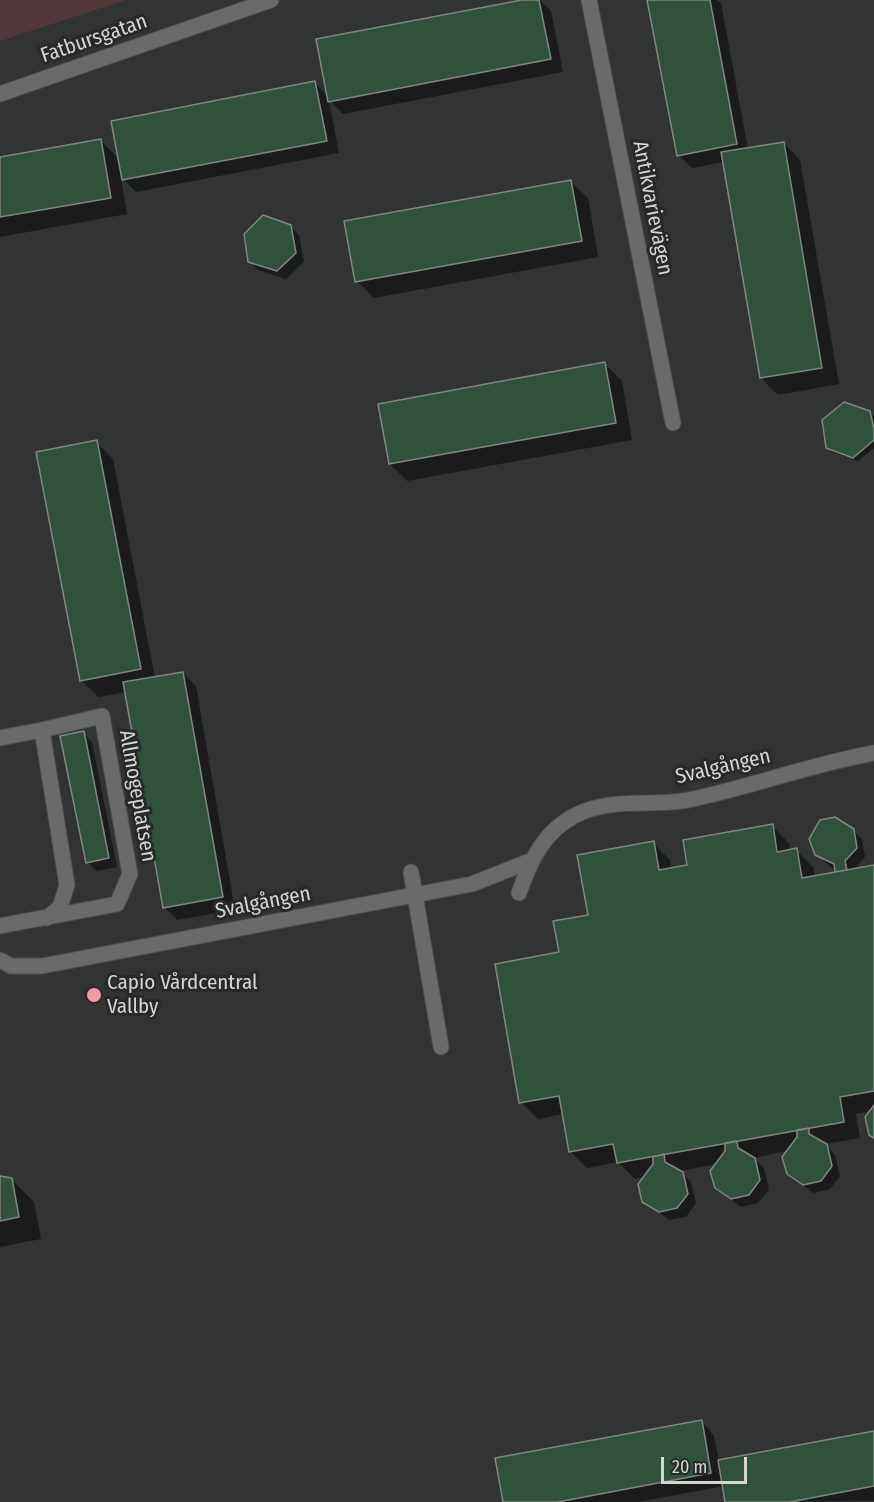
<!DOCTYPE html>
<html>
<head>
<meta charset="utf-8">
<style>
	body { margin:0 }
	#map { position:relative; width:874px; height:1502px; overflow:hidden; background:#313432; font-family:"Fira Sans Condensed",sans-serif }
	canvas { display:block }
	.scale { position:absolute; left:661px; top:1457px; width:86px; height:27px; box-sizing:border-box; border:3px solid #d4d6d4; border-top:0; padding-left:8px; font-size:18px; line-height:21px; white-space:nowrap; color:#d4d6d4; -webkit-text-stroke:4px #272a28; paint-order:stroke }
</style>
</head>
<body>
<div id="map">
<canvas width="874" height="1502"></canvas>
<div class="scale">20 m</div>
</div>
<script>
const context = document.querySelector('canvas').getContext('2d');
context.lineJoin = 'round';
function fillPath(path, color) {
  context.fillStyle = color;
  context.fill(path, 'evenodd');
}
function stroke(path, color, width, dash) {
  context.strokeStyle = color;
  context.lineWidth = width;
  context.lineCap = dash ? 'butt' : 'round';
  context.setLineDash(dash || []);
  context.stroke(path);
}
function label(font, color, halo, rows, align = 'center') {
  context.font = font + ' "Fira Sans Condensed",sans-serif';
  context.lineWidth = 6;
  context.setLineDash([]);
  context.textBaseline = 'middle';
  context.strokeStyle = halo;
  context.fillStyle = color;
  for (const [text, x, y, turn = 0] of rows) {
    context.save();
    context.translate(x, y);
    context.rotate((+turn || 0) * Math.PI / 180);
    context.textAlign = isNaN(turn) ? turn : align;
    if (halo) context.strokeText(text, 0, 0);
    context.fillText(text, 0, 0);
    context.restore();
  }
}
fillPath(new Path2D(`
	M0,0h126l-126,41z`), '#51373a');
fillPath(new Path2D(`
	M530,0h10l11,11 12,61 -220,42 -14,-14 10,53 -203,39 -15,-15 6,37 -127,23v-78l101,-18 19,19 195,-77 14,14z
	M655,0h62l4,3 27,146 36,-6 16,17 39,224 -61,11 -17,-17 -37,-216 -32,6 -14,-13z
	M571,182l17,16 10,59 -224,41 -17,-17z
	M290,226l9,9 5,27 -18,17 -28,-9 -9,-9z
	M605,364l17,17 10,59 -225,41 -17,-17z
	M870,412l4,5v31l-16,13 -26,-9 -5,-5z
	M96,442l17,17 42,219 28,-5 13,13 39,224 -58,10 -13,-13 -38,-215 -28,5 -17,-17z
	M83,733l9,9 25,125 -21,4 -8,-9z
	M772,826l17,17 1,8 6,-1 17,17 2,10 24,-4 -23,-18 37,-25 9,9 3,18 -12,13 21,-3v270l-3,-26 -15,3 4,24 -35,6 10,11 5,21 -10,13 -17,4 -25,-20v-22l-35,7 11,10 5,22 -11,13 -17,4 -25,-20 1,-23 -37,7 11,11 5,21 -10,14 -17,3 -25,-19 1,-24 -10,2 -17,-17 -31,6 -17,-17 -6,-37 -26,5 -17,-17 40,-149 92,-110 17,17 2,9 17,-3z
	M0,1176l11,3 23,23 7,37 -41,8z
	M701,1421l13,14 5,27 155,-29v68l-147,1 -3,-16 -86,16h-133z`), '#0007');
const building = new Path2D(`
	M522,0h17l12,59 -223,43 -12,-63z
	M647,0h63l27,144 -60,12z
	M315,81l12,60 -205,39 -11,-59z
	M101,139l10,59 -111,19v-60z
	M784,142l38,226 -62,10 -39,-226z
	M571,180l11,61 -227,41 -11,-61z
	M263,215l28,10 5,28 -19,18 -29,-9 -4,-28z
	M605,362l11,61 -227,41 -11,-60z
	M844,402l26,9 4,18v11l-21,18 -27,-10 -4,-28z
	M97,440l44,229 -61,12 -44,-229z
	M183,672l40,225 -60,11 -40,-226z
	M84,731l25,127 -23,5 -26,-127z
	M835,817l19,12 3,19 -12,13 2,9 -12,2 -1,-8 -19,-9 -6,-16 11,-19z
	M773,824l4,28 20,-4 5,30 72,-13v226l-34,6 4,25 -227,41 -4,-19 -44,8 -10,-56 -40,7 -24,-139 64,-12 -6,-31 35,-6 -11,-60 77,-14 5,29 28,-5 -4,-25z
	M874,1105v33l-5,-3 -4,-18z
	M809,1128v6l18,10 5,22 -11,15 -18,4 -16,-11 -5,-17 15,-20v-7z
	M737,1141l1,7 17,10 5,22 -11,15 -18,4 -16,-11 -5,-17 15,-20v-8z
	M664,1154l1,8 18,10 5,22 -11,14 -18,4 -17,-10 -4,-18 15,-20v-7z
	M0,1176l12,2 7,39 -19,4z
	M702,1420l9,53 -153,29h-55l-8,-44z
	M874,1431v55l-84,16h-65l-7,-42z`);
fillPath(building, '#30523d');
stroke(building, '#828582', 1.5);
const service = new Path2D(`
	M411,872l30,175`);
const minor = new Path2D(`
	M589,0l84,423
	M0,94l271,-94
	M0,738l42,-8 25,155 -7,22 -13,11
	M519,893c11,-32 25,-62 57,-78 38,-19 78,-7 117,-16 61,-13 119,-35 181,-46
	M0,926l117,-22 13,-30 -28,-158 -60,14
	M0,960l11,6h31l430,-82 58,-23`);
stroke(service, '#4d4f4e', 17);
stroke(minor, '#4d4f4e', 17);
stroke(service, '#686b69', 15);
stroke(minor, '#686b69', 15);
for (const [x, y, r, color] of [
	[94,995,8,"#f39aa8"]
]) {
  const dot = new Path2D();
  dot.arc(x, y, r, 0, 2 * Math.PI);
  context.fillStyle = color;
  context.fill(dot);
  stroke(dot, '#272a28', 2);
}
label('21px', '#d4d6d4', '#272a28', [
	["Fatbursgatan",94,39,-19],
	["Antikvarievägen",652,208,79],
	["Svalgången",723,767,-13],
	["Allmogeplatsen",137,796,80],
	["Svalgången",263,903,-11]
]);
label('21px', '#d4d6d4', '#272a28', [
	["Capio Vårdcentral",107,983],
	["Vallby",107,1007]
], 'left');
</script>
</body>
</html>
